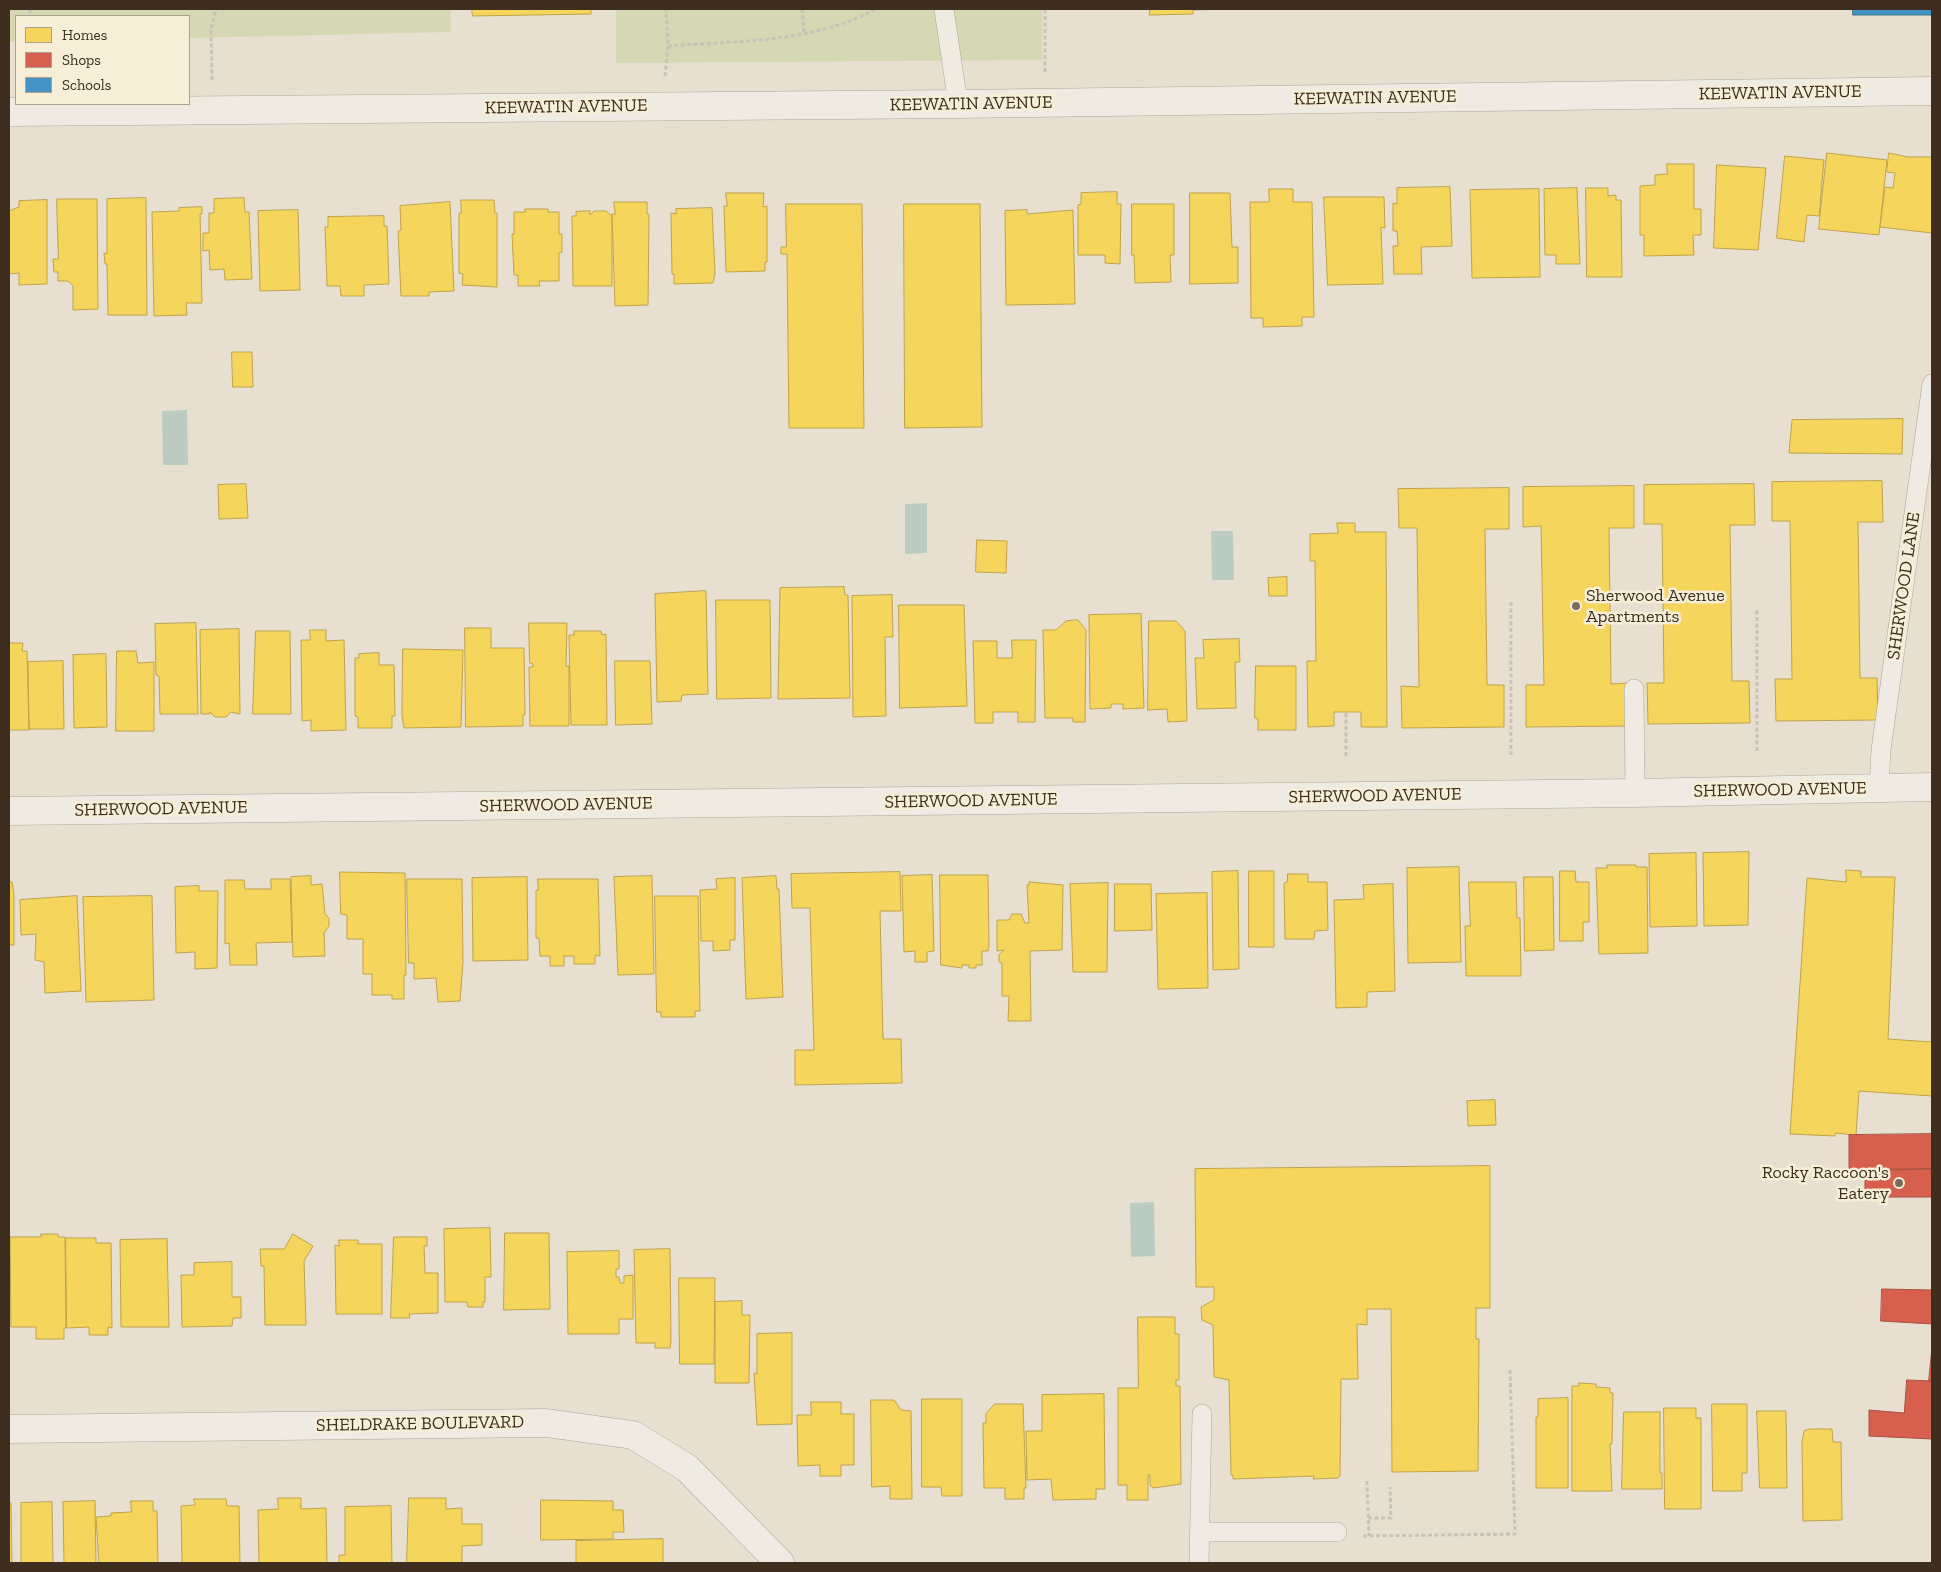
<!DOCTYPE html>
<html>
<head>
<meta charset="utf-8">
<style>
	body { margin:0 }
	#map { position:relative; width:1941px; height:1572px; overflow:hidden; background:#e7e0d1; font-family:"Zilla Slab",serif }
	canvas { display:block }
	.frame { position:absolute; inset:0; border:10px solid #3d2e20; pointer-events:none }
	.legend { position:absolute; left:15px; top:15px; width:175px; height:90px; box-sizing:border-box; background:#f7eed8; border:1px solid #ada18e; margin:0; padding:6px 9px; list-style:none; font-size:15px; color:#3d2e20 }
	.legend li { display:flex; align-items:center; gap:10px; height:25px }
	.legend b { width:25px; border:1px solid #ada18e }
</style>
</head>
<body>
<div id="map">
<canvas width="1941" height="1572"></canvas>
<div class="frame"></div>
<ul class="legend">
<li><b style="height:14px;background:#f6d55c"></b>Homes</li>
<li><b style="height:14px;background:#d6604d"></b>Shops</li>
<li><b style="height:14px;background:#4393c3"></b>Schools</li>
</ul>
</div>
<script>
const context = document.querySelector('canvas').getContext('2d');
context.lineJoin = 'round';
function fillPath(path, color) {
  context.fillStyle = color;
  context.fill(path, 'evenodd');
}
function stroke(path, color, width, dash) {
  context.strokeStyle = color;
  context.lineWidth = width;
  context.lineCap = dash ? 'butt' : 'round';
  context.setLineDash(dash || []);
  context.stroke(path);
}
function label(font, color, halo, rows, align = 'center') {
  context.font = font + ' "Zilla Slab",serif';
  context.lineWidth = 5;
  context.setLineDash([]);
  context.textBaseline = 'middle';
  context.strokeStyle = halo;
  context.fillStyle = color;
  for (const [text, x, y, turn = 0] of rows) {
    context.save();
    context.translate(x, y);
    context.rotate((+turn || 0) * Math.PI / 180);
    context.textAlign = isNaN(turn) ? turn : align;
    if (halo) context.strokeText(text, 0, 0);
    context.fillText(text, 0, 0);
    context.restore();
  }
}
fillPath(new Path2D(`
	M9,9h441l1,23 -262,6v-22h-173v26h-7z
	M616,9h426v51l-426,3z`), '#d6d7b3');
fillPath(new Path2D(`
	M187,410l1,55h-25l-1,-54z
	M927,503v50l-22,1v-50z
	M1211,531h22l1,49h-22z
	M1154,1202l1,54 -24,1 -1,-54z`), '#bcccc2');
const homes = new Path2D(`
	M472,9h119v5l-118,2z
	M1114,9h114l-35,1v4l-44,1 1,-5z
	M1827,153l60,7 -8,75 -60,-6z
	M1889,153l19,4h24v76l-52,-6 5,-40 8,1 2,-15 -8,-1z
	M1785,156l39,4 -5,56 -12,-1 -3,27 -27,-4z
	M1667,164h27v45h7v26h-8l1,20 -50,1v-21h-4v-49l15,-1v-10l12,-1z
	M1717,165l49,3 -8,82 -44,-2z
	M1450,187l2,59 -31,1 1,27h-28l-1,-28h5l-1,-15h-4v-28l4,1v-16z
	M1577,188l3,76h-24v-9h-11l-1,-66z
	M1586,188h22v8l8,-1v5h5l1,77h-35z
	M1269,189h24v13h19l2,115h-12v9l-39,1v-9h-12l-1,-116h19z
	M1539,189l1,88 -68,1 -2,-88z
	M1117,192v12h4l-1,60 -15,-1v-8h-27v-50l3,-1v-11z
	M726,193h38l-1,14 4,-1v56h-2v9l-39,1 -2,-66h3z
	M1190,193h40l2,54h6v36l-48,1z
	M1324,197h60l1,31 -4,-1 2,57 -55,1z
	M146,198l1,117h-39l-1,-51h-2l-1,-11 3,1v-55z
	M244,198l1,14h4l3,67 -27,1 -1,-11 -14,1 -1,-20 -6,1v-18h6v-20h5v-14z
	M57,199h40l1,110 -25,1v-24l-5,-5h-10v-9h-4l-1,-13h5z
	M47,200v84l-28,1v-12l-10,1v-63l10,-4v-6z
	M461,200h33l1,13h2v74l-35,-2 1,-11 -4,-1v-60h2z
	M450,202l4,89 -25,1v4h-28l-3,-65 3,-1 -1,-24z
	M614,202h33v12h2l-1,91 -33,1 -3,-92h3z
	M786,204h76l2,224h-75l-2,-174h-6v-7h5z
	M904,204h76l2,223 -77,1z
	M1132,204h42v51h-4l1,27 -36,1 -1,-28h-2z
	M202,207v7h-2l2,89h-16l1,12 -33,1 -2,-104 27,-1v-3z
	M712,208l3,65 -2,10 -39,1v-10h-2l-1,-61 5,1v-5z
	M525,209h23v3h11v22h3v18l-3,1v28h-20l1,5h-22v-11h-4l-2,-41h2v-22h11z
	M298,210l2,80 -40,1 -2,-80z
	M1027,210v4l46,-4 2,94 -69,1 -1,-94z
	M590,211v4l4,-4h12l6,5v70h-39l-1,-70h4v-4z
	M384,216v10h3l2,58 -25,1v11h-23l-1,-10h-13l-2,-59h3v-10z
	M232,352h20l1,35h-20z
	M1903,419l-1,35 -113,-1 3,-33z
	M1882,481l1,41h-25l2,156h17l1,42 -102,1 -1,-42h17l-2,-158h-18v-39z
	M246,484l2,34 -29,1 -1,-34z
	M1754,484l1,41h-25l2,156h17l1,42 -102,1 -1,-41h17l-2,-159h-18v-39z
	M1634,486v42h-25l2,156 17,-1 1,43 -103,1v-42h18l-3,-159 -18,1v-40z
	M1509,488v41h-24l2,156h17v42l-102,1 -1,-42 18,1 -2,-159h-18l-1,-39z
	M1337,523h18v9h31l1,195h-26v-15h-27v14l-26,1 -1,-66h9l-1,-100h-5v-27l28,-1z
	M977,540l30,1 -1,32 -30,-1z
	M1287,577v19h-18l-1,-18z
	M844,587l1,8h3l2,103 -72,1 2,-111z
	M706,591l2,103 -26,1 -1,6 -24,1 -2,-108z
	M892,595l1,42h-8l1,79 -33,1 -1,-121z
	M716,600h54l1,98 -54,1z
	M899,605h65l3,101 -67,2z
	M1141,614l3,94 -21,1v-5h-12v4l-21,1 -1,-94z
	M1078,620l8,10 -1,92h-12v-4h-28l-2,-88h13l10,-9z
	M1149,621h27l9,10 2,90 -19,1 -1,-13 -19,1z
	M196,623l2,91h-38l-1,-38 -3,-1 -1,-51z
	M529,623h38l-1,43h3v60h-39l-1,-59h4v-3l-3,-1z
	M465,628h26v20h33l1,67h-2v11l-57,1z
	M239,629l1,85 -9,-2 -5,5h-11l-5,-5v2h-9l-1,-84z
	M310,630h16v11l18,-1 2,90 -35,1v-11l-9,1 -1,-81h9z
	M256,631h34l1,83h-38z
	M574,631h27l1,4 4,-1 1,91h-36l-2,-90h5z
	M1239,639l1,23h-5l1,46 -39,1 -2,-51h9l-1,-18z
	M1012,640h24l-1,82h-17v-10h-25v11h-18l-2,-82h24v17h15z
	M9,643h14l-1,8h5l2,79h-20z
	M403,649l60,1 -2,77 -57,1 -2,-12z
	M117,651h19l2,12 16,-1v69h-38z
	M379,653v12h15l1,51h-3v12h-34v-11l-3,-1v-58h4v-4z
	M106,654l1,73 -33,1 -1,-73z
	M63,661l1,68h-35l-1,-67z
	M615,661h35l2,63 -36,1z
	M1256,666h40v64h-38v-11l-3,-1z
	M1749,852l-1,73 -44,1 -1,-73z
	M1696,853l1,73 -47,1 -1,-73z
	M1607,865h29v2h11l1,86 -49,1 -3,-86h11z
	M1459,867l2,95 -53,1 -1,-95z
	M1846,870l15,1v6h34l-7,162 43,3 1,-11v65l-73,-5 -3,44 -21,-2v3l-45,-2 17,-256 39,4z
	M1238,871l1,98 -26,1 -1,-98z
	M1249,871h25v76h-25z
	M1560,871h15l1,11h13v40h-6v19h-23z
	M340,872l65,1 1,102h-2v24h-12v-4h-20v-21h-9v-35h-16v-24l-6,-1z
	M900,872l1,39h-21l3,128h18l1,44 -107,2v-35h19l-4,-142h-18l-1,-34z
	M1288,874h20v8h19l1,48 -13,1 -1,8h-29l-1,-56 3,-1z
	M932,875l2,76 -7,1v10h-12v-11l-11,1 -2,-76z
	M940,875h48l1,71 -1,5h-6v14h-6v3h-7v-3h-7v3l-21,-3z
	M311,876v9l11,-1 3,30 4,4v8l-5,7 1,23 -32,1 -2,-80z
	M652,876l2,98 -36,1 -4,-98z
	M776,876l1,13h2l4,108 -37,2 -4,-121z
	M527,877l1,83 -55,1 -1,-83z
	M1524,877h29l1,73 -29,1z
	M735,878v62h-5v10l-17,1v-10h-12l-1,-51 17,-1 -1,-10z
	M271,879h19l2,63 -36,1 1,22h-27l-1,-22 -4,1v-64h19l1,9h26z
	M407,879h55l1,83 -3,39 -22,1 -2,-24 -22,1v-16h-5z
	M538,879h60l2,77 -5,-1v9h-21v-8h-10v10h-14v-10h-10l-1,-18h-3v-48h2z
	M9,882h3l2,13v50h-5z
	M1029,882l34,3 -1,65 -32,1 1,70h-23l1,-25h-7v-33l-3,-1v-7l5,-5 -7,1v-31h12l3,-6h9l4,9h4l-2,-38h2z
	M1469,882h47l1,36h3l1,58h-55l-1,-50h5z
	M1108,883l-1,89h-34l-3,-88z
	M1115,884h36l1,46 -37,1z
	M1393,884l2,107 -28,1v15l-31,1 -2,-108 30,-1 -1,-14z
	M199,886v5h19l-1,77 -22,1v-17l-19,1 -1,-66z
	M1207,893l1,95 -50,1 -2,-95z
	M77,896l4,95 -36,2 -1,-31 -9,-2 1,-26 -15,1 -1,-35z
	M152,896l2,104 -68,2 -3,-105z
	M655,896h43l2,115h-5v6h-34v-5h-4z
	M1495,1100l1,25 -28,1 -1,-25z
	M1490,1166v142h-14v31h3l-1,132 -86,1 -1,-163h-24v16l-10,-1 1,55h-17l-1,97 -2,2 -25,1 1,-3 -81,3v-4h-2l-2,-95 -15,-3 -1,-52 -11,-5 -1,-13 13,-7v-13h-18l-1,-118z
	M490,1228l1,49h-6v25h-2v5h-15l-1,-5h-22l-1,-73z
	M505,1233h44l1,76 -46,1z
	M41,1234h17v3h7l1,91h-2v11h-28v-12h-25l-1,-90h31z
	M293,1234l20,12 -9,15 2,64h-41l-1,-59h-3l-1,-17h24z
	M394,1237h33v9h-3l1,27h13v40l-29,1 1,4h-19z
	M66,1238h30v5h15l1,85 -4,-1v8h-19v-8l-22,1z
	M167,1239l2,88h-48l-1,-87z
	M339,1240h19v4h24v70h-46l-1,-69 4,1z
	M670,1249l1,93 -1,6h-15v-5h-19l-2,-93z
	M619,1251v18h-3v8h3l1,6h4v-7l9,-1v44h-14v15h-51l-1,-82z
	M232,1262v35h9v21h-8l-1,8 -50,1 -1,-52h13v-12z
	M679,1278h36l-1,86h-34z
	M742,1301v14h8l-1,68h-34v-81z
	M1138,1317h37v17h4v46h-3v6h4l1,98 -28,4 -3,-3v-10h-2v25h-21v-15h-9v-97h20z
	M792,1333v91l-35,1 -3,-52 3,1v-40z
	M1579,1383l17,1v3l14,1v5h3l-1,51h-2l2,47h-40v-105h7z
	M1104,1394l1,95h-9v10l-43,1 -2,-21 -24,1 -1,-49h16v-36z
	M1568,1398v90h-32v-71h2v-18z
	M922,1399h40v97h-20l-1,-9h-19z
	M871,1400h23l7,10 10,1 1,88h-22v-13l-18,1z
	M811,1402h30v12h13v51h-13v11h-21v-11l-22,1 -1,-51h14z
	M995,1404h28l3,84h-2v11h-19v-11h-21l-1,-65h3v-9z
	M1712,1404h35v69h-5v18h-29z
	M1664,1408h32v10h5v91h-36z
	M1757,1411h29l1,77h-27z
	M1624,1412h36v61h2v16h-40z
	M1810,1429h22l1,13h8l1,78 -39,1 -1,-79 2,-11z
	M278,1498h23v11l25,-1 1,55h-68l-1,-53 20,-1z
	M409,1498h37v11l16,-1v16h20v21l-20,1v16l-2,1h-53z
	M194,1499h32l1,7h12l1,57h-58l-1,-57 14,-1z
	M541,1500l72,1v9h10l1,22h-11v7l-72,1z
	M95,1501l1,62h-32l-1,-61z
	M131,1501h22v10h4l1,52h-59l-3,-46 15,-1v-3l20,-1z
	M52,1502l1,61h-32v-60z
	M9,1503h2l1,60h-3z
	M391,1506l1,57h-53v-8h6v-48z
	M663,1539v24h-87v-22z`);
fillPath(homes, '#f6d55c');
stroke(homes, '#bea34a', 1);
const shops = new Path2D(`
	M1932,1134v35l-83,2v-36z
	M1932,1169v28h-67v-27z
	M1882,1289l50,1v34l-51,-3z
	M1932,1348v33h-3z
	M1907,1380l25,1v58l-63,-3v-26l35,3z`);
fillPath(shops, '#d6604d');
stroke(shops, '#a85140', 1);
const schools = new Path2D(`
	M1853,9h79v6h-79z`);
fillPath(schools, '#4393c3');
stroke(schools, '#417592', 1);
const service = new Path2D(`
	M944,9l14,95
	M1634,689l1,104
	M1879,788l2,-38 51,-366
	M1200,1532h137
	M1199,1563l3,-149`);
const minor = new Path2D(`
	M9,112l949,-8 974,-13
	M9,811l1626,-18 297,-6
	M9,1429l537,-6 87,12 54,33 93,95`);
stroke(service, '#ada599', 20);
stroke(minor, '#ada599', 29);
stroke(new Path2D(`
	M30,9v7
	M802,9l2,24
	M668,46c69,-5 145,-3 208,-37
	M1045,72v-63
	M665,76l3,-30 -2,-37
	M212,80l-1,-50 5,-21
	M1511,602v153
	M1757,751v-143
	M1346,756v-44
	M1367,1481l2,55
	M1368,1518h23l-1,-31
	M1363,1536l152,-2 -5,-165`), '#c8c2b9', 3, [4, 2.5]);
stroke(service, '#efebe3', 19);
stroke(minor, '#efebe3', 28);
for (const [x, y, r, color] of [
	[1576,606,5,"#786c5e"],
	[1899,1183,5,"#786c5e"]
]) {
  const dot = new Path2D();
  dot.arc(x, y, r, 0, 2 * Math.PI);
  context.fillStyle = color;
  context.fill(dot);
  stroke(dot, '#f7eed8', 2);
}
label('18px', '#3d2e20', '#f7eed8', [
	["KEEWATIN AVENUE",1780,93,-1],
	["KEEWATIN AVENUE",1375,98,-1],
	["KEEWATIN AVENUE",971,104,-1],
	["KEEWATIN AVENUE",566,107,-1],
	["SHERWOOD LANE",1904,586,-82],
	["SHERWOOD AVENUE",1780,790,-1],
	["SHERWOOD AVENUE",1375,796,-1],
	["SHERWOOD AVENUE",971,801,-1],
	["SHERWOOD AVENUE",566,805,-1],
	["SHERWOOD AVENUE",161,809,-1],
	["SHELDRAKE BOULEVARD",420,1424,-1]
]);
label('18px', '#3d2e20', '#f7eed8', [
	["Sherwood Avenue",1586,596],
	["Apartments",1586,617],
	["Rocky Raccoon's",1889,1173,"right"],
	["Eatery",1889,1194,"right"]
], 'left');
</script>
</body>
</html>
